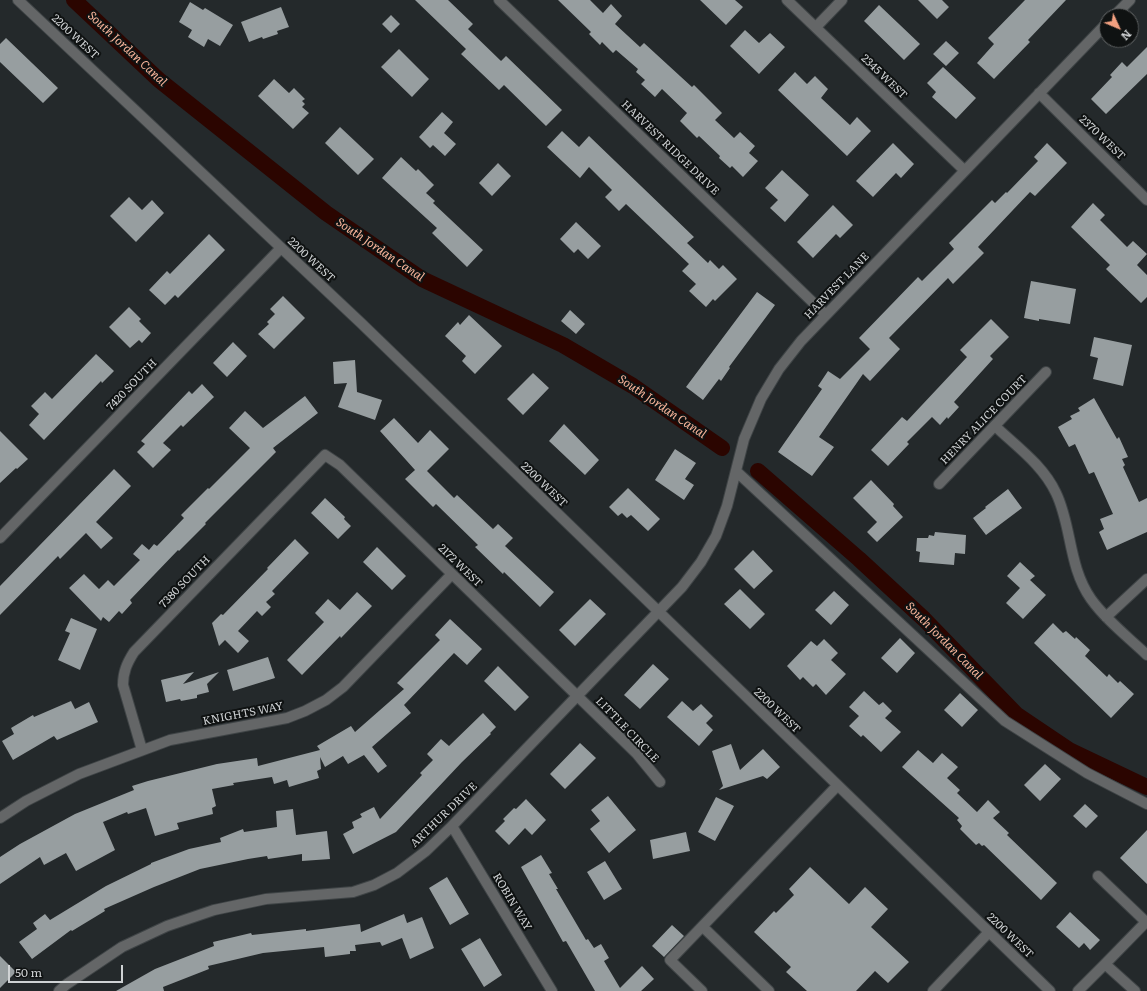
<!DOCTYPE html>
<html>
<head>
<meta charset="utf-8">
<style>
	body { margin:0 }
	#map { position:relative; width:1147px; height:991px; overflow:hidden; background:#24292b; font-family:Literata,serif }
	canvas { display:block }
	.north { position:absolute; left:1099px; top:8px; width:40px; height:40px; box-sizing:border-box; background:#0f1212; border:1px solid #5c5f60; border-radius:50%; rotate:134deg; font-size:11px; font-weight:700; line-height:16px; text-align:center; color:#cfd2d4 }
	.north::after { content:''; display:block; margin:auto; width:14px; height:18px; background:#f2a080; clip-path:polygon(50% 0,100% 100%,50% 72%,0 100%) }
	.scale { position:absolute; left:8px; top:965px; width:115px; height:18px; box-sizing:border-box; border:2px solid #cfd2d4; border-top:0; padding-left:5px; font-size:12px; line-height:14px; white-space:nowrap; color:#cfd2d4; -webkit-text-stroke:3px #0f1212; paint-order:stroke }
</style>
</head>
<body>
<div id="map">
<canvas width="1147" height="991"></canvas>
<div class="north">N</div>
<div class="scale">50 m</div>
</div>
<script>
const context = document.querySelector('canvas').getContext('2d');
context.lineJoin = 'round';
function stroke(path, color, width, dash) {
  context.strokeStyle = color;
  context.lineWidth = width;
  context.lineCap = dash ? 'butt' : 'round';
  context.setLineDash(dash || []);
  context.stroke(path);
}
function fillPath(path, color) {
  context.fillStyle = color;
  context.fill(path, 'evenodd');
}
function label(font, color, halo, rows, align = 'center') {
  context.font = font + ' Literata,serif';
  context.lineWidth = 4;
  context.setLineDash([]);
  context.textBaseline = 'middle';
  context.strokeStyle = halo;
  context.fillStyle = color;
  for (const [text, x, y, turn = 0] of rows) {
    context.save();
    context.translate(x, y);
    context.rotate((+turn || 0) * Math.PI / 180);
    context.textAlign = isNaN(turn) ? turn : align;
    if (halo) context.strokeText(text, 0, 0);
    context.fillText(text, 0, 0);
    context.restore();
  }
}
stroke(new Path2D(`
	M74,0l85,80 167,133 96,66 141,66 70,41 89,62
	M758,471l101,88 65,60 93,96 52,35 78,37`), '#2b0500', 16);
fillPath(new Path2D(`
	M415,0h33l25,24 -5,5 33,32 5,-5 56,54 -16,16 -42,-41 -5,5 -38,-36 5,-5z
	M558,0h32l13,13 8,-9 11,12 -7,8 25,23 4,-4 48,44 2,-2 28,28 -7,7 19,18 6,-6 15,14 -6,7 9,8 -15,16 -11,-11 -2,2 -11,-10 1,-2 -21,-20 -2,2 -17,-17 7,-8 -25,-24 -7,8 -14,-13 4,-4 -9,-8 2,-3 -22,-19 -3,3 -11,-11 -2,3 -11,-11 2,-2z
	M700,0h35l8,7 -17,18z
	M918,0h24l7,7 -12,12z
	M1025,0h41l-38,40 2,2 -36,37 -17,-16 17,-19 -6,-6z
	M190,2l13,8 2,-2 28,17 -13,21 -12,-7 -4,8 -16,-10 4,-7 -13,-8z
	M879,5l41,39 -16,16 -40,-39z
	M281,7l8,20 -12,4 1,3 -15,5 -1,-2 -13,5 -8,-20z
	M391,15l9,9 -9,9 -9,-9z
	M745,30l14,13 11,-10 15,14 -26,27 -29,-28z
	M6,38l52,50 -15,15 -43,-41v-18z
	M946,41l13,12 -13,13 -13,-12z
	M1147,47v27l-41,40 -15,-15 21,-22 -2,-2 12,-13 5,5z
	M399,49l30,30 -17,18 -31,-30z
	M943,67l33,31 -20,21 -24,-22 4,-5 -9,-9z
	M795,72l12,12 8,-8 13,13 -7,9 29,27 7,-8 14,14 -24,25 -69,-66z
	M274,79l15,14 5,-5 11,11 -3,2 3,3 -3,3 7,6 -16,16 -35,-33z
	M442,112l11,10 -9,11 12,11 -11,12 -12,-11 -3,3 -11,-11z
	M340,127l34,32 -16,16 -33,-32z
	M562,131l17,16 10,-11 105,101 -7,6 21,20 2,-3 9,9 4,-4 14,14 -22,22 -2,-2 -7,8 -17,-16 7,-7 -14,-13 7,-7 -63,-60 -7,7 -14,-14 7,-7 -23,-23 -9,11 -33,-31z
	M893,143l21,21 -13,14 -5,-5 -23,24 -17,-16z
	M1047,143l20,20 -32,33 -5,-4 -52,55 6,6 -31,31 -5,-6 -59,60 11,11 -30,32 -7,-7 -44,63 15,10 -22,29 -34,-24 44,-63 -4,-3 10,-15 12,8 30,-30 -11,-11 59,-61 4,4 32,-32 -5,-6 43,-43 3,3 11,-11 1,1 31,-32 -4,-4z
	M401,157l15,14 2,-2 16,16 -8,8 9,8 -2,2 50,47 -16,17 -35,-34 5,-5 -55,-50z
	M498,163l13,13 -19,20 -13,-13z
	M782,170l27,25 -24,27 -15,-14 8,-8 -13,-12z
	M129,197l13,13 10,-10 12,13 -28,29 -26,-26z
	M1093,203l12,12 -5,5 27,27 6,-6 14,13 -10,11 10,10v22l-6,6 -35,-34 4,-4 -39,-38z
	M833,205l20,20 -13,13 -4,-4 -23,24 -16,-16z
	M576,222l25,24 -13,13 -10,-10 -4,4 -14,-14z
	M209,234l16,16 -47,48 -3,-3 -10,10 -16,-15 18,-19 3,3z
	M1031,281l45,8 -6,35 -31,-5v2l-15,-3z
	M757,292l18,13 -46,62 1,1 -9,13 -2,-2 -16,21 -17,-13z
	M283,296l22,22 -31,31 -16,-15 11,-10 -2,-2 8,-8 -5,-5z
	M129,307l12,12 -2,2 12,12 -9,10 -3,-3 -9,8 -21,-21z
	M570,310l15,14 -9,10 -15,-13z
	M469,315l33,31 -27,28 -13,-13 4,-5 -21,-20 13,-14 2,3z
	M991,319l18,18 -19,19 3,3 -39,43 5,5 -11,12 -1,-2 -7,8 -8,-8 -25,25 2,2 -21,22 -17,-16 31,-33 5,4 60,-64 -7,-7z
	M1094,337l38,8 -9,41 -30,-7 5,-21 -8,-2z
	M233,342l14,14 -20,21 -14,-14z
	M96,354l18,17 -12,12 -1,-2 -57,59 -15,-15 10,-11 -8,-8 14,-14 7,7z
	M355,360l2,32 25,8 -7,20 -37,-13 9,-24 -13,1 -1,-22z
	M533,373l16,15 -26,27 -16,-16z
	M202,384l12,13 -31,30 -2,-2 -18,18 8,7 -18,18 -16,-16 8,-8 -4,-3 48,-50 3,3z
	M305,396l13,17 -45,35 3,4 -71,71 1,1 -27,27 -1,-1 -48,50 2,3 -10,11 -3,-3 -10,11 -6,-5 -2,4 -32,-33 15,-14 15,15 9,-9 6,6 26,-26 -7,-6 9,-10 7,6 5,-6 3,2 27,-28 -3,-3 27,-27 1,1 41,-41 -21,-20 16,-17 18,17z
	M1094,398l23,41 2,-2 9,20 -6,2 3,6 -2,2 16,35 8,-4v34l-40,18 -8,-18 5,-3 -4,-10 13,-5 -19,-42 -5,2 -14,-30 -6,3 -11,-20 14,-8 -2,-3 10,-5 -2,-3z
	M394,418l24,25 12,-13 19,19 -22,22 27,27 3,-3 36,34 5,-5 15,14 -8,8 49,46 -14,15 -36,-35 -1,2 -28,-27 3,-2 -42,-41 -3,3 -28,-28 10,-9 -35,-39z
	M564,424l35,36 -14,15 -36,-34z
	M0,431l28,28 -11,10 -1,-1 -16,15z
	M675,449l21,14 -11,16 9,6 -10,15 -29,-20z
	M114,469l17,17 -35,36 17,16 -12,11 -15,-16 -26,26 -2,-3 -58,59v-29z
	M871,480l23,24 -1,2 10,11 -26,25 -10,-10 10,-10 -24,-24z
	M628,488l32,31 -12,12 -17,-16 -4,3 -5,-5 -4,3 -9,-9z
	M1008,489l14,19 -36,27 -13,-17 13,-10 -1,-1z
	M325,498l20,19 -1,2 7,7 -13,13 -27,-26z
	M935,532l31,3 -1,19 -10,-1 -1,12 -35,-3 1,-10 -4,-1 1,-13h11l1,-3 5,1z
	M295,539l14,14 -37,38 3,3 -9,8 5,5 -9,9 -5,-5 -19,20 11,10 -11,12 -13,-13 -6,6 -7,-23 9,-9 2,1 45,-46 -1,-1z
	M377,547l29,29 -14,14 -29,-28z
	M753,550l20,21 -19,18 -20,-20z
	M1020,562l15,14 -5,4 16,15 -23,24 -17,-16 14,-15 -13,-12z
	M740,589l25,25 -15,15 -26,-25z
	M834,591l15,14 -18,20 -16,-15z
	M357,592l15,14 -31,32 -1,-2 -38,39 -15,-15 37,-38 -9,-9 13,-14 12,11z
	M590,599l16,15 -31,32 -16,-16z
	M71,618l26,11 -17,41 -22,-10 12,-27 -5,-2z
	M450,619l32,30 -15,16 -13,-12 -50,52 7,8 -39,34 15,19 -9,7 -14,-18 -16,9 -5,-8 -18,11 -5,-10 1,12 -4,2 2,7 -30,9 -2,-7 -13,4 -2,-7 -39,6 1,2 -22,4 4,17 -4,2 1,6 -36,9 2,6 -24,7 -9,-28 -18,6 -1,-2 -24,10 12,28 -39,21 -10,-18 -22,12 -4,-8 -40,27v-27l20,-13 55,-30 59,-24 -2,-4 16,-5 69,-17 40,-6 1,8 62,-16 -3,-4 34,-20 4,6 49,-43 -7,-6 43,-43 -5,-5z
	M1053,623l10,10 3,-2 9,8 1,-2 14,13 -5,6 22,21 2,-3 9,9 2,-2 14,13 -23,24 -77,-75z
	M900,638l15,15 -18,20 -16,-15z
	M824,639l14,14 -7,7 15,14 -20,21 -10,-11 -3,3 -10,-10 -3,3 -13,-14 24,-25 6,5z
	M268,657l7,21 -42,13 -6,-21z
	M653,664l16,15 -29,30 -16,-14z
	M498,666l31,31 -14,14 -31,-30z
	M194,672l-11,12 36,-12 -12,12 2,8 -12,3v3l-16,3 -1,-2 -14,3 -5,-22z
	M864,691l15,14 4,-3 9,9 -7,7 16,14 -20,20 -18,-17 -2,2 -12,-11 10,-10 -10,-9z
	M960,693l18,17 -16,17 -18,-17z
	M71,701l4,8 14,-7 9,20 -41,18 -3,-4 -41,24 -11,-19 12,-7 -3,-6 22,-13 1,2z
	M682,701l11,10 8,-7 12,12 -7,7 7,7 -14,16 -32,-29z
	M483,713l13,14 -6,6 1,1 -29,28 -66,70 -43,22 -10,-20 11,-6 -2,-6 10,-5 -2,-3 14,-7 6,12 42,-44 -2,-2 13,-13 -6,-6 14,-15 8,7z
	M580,743l16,15 -31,31 -15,-15z
	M731,744l9,26 23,-21 17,18 -13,12 -4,-3 -44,14 4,-4 -11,-35z
	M918,750l15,13 9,-10 16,14 -11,11 13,12 -3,3 20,19 11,-12 12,12 -7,6 16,15 -2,2 50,48 -16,17 -57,-55 -2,1 -3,-3 -3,2 -16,-16 2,-3 -5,-6 2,-2 -57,-51z
	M1045,764l16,15 -21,22 -16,-16z
	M608,796l28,34 -27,23 -19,-24 10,-8 -9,-11z
	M716,797l18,9 -19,35 -17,-9z
	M526,799l20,21 -14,15 -7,-7 -16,17 -14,-14 10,-10 -2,-2 11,-11 2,1z
	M1085,804l13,12 -12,12 -13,-12z
	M293,809l3,26 31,-4 3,28 -28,2v-7l-34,5 -1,-3 -19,3 -48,10 -46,18 -50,22 1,2 -33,20 -1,-1 -39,29 -13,-17 18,-13 -4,-6 12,-9 5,6 56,-34 45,-22v-1l38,-14 32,-7 -1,-4 23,-9 1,3 33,-5 -1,-16z
	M1147,830v54l-27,-26z
	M686,832l4,19 -37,8 -3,-19z
	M541,855l11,18 -3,1 9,15h-2l30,51 2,-1 6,9 7,-4 8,14 -5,3 16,27 22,-22 12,13 -13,12h-46l-29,-50 -3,1 -42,-75z
	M605,861l17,28 -18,11 -17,-28z
	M810,867l39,37 16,-17 23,22 -17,18 38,35 -21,21 -13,-12 -19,20h-49l-21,-19 5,-5 -37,-35 20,-21 2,2 18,-18 -5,-6z
	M447,877l22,37 -19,11 -21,-37z
	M1070,912l30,28 -10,10 -6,-7 -5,5 -23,-21z
	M404,914l3,9 15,-6 12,31 -24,11 -8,-21 -20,8 -2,-4 -25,3 1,6h-6v3l-25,3 -1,-10 -61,6 -55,13 1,3 -46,18 1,4h-48l39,-22 59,-23 -1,-4 38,-9 1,2 54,-6v2l54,-7 1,8z
	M672,925l12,11 -20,21 -12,-11z
	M480,938l22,37 -18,12 -23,-38z
	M0,956l16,16 -16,16z`), '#979ea0');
const minor = new Path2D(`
	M18,0l343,323 689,668
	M499,0l326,314
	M787,0l177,170
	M1114,16l16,-16
	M816,27l26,-27
	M1039,93l108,107
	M995,426c21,20 48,39 61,67 16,33 12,73 35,106 15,21 37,38 56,56
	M737,472l268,249 82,52 60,31
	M939,484l107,-112
	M0,538l281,-290
	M1106,617l41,-38
	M142,750l-19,-65c0,-13 4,-22 11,-33l191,-197 15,10 297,289 23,28
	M0,818l26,-17 53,-27 91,-34 117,-22 18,-7 21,-11 17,-13 109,-113
	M452,826l100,165
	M1098,876l48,46 -41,42 30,27
	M703,927l66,64
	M59,991l8,-7 55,-37 45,-21 47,-16 52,-11 87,-7 21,-7 23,-12 29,-22 26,-25 230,-239 19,-25 15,-26 11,-30 17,-67 17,-40 18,-30 22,-28 306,-318
	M702,991l-32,-31 167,-174
	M933,991l56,-59
	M1078,991l27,-27`);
stroke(minor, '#3f4446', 12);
stroke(minor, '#646667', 10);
label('11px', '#cfd2d4', '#0f1212', [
	["2200 WEST",75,37,43],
	["2345 WEST",884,77,44],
	["2370 WEST",1102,138,44],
	["HARVEST RIDGE DRIVE",670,148,44],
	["2200 WEST",311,260,43],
	["HARVEST LANE",837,286,-46],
	["7420 SOUTH",132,385,-46],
	["HENRY ALICE COURT",984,420,-46],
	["2200 WEST",544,485,44],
	["2172 WEST",460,566,44],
	["7380 SOUTH",185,582,-46],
	["2200 WEST",777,711,44],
	["KNIGHTS WAY",243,714,-11],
	["LITTLE CIRCLE",627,730,46],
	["ARTHUR DRIVE",444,815,-44],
	["ROBIN WAY",512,902,59],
	["2200 WEST",1010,936,44]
]);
label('italic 12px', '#f9b59b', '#0f1212', [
	["South Jordan Canal",127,49,43],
	["South Jordan Canal",380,250,34],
	["South Jordan Canal",662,407,34],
	["South Jordan Canal",944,641,45]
]);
</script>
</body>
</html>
